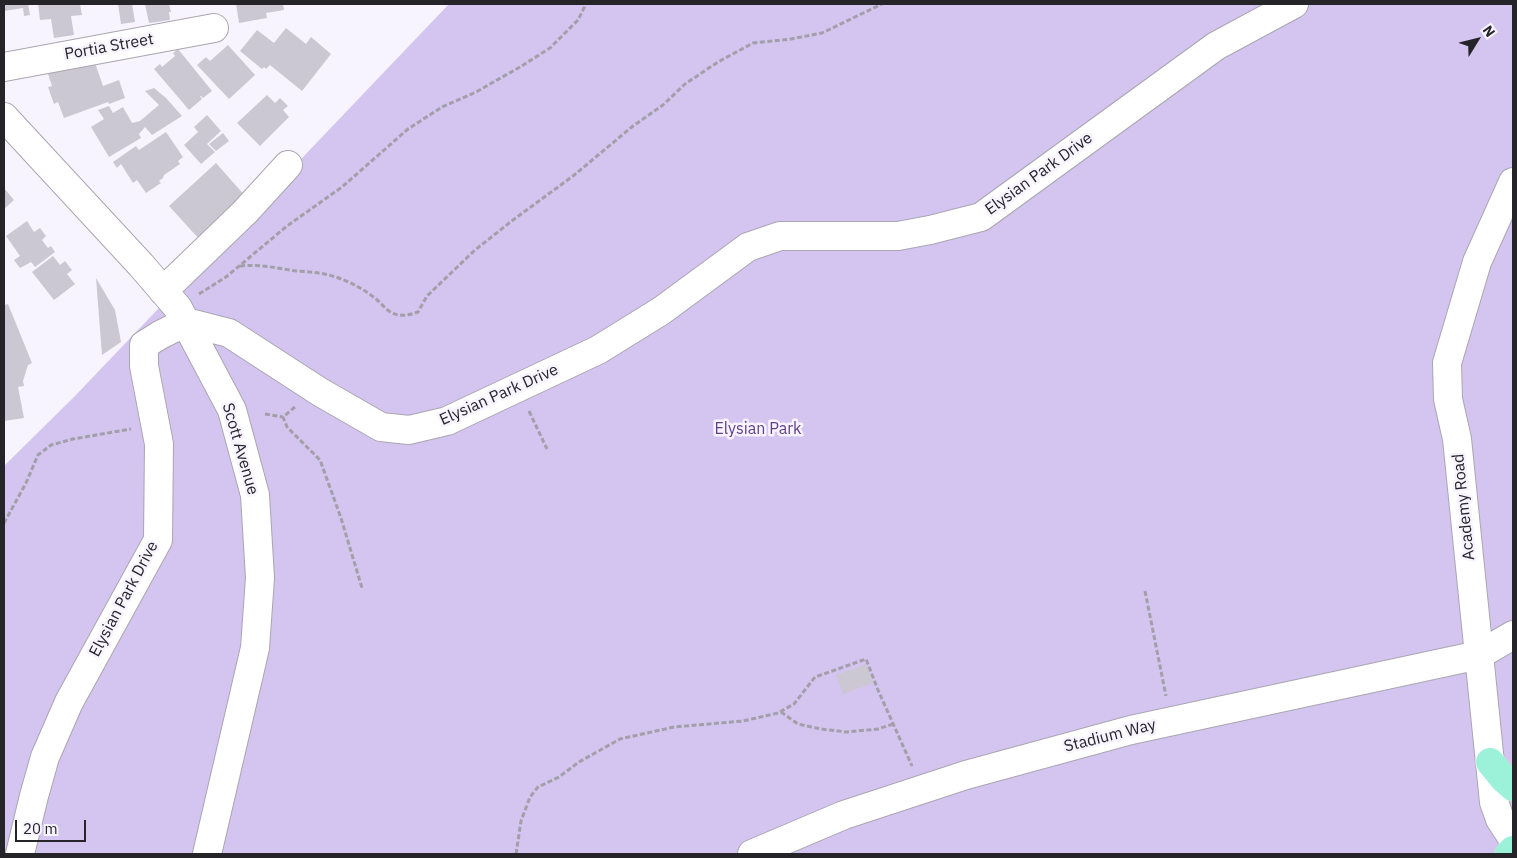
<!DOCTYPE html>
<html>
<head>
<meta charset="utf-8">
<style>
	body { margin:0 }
	#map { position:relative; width:1517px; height:858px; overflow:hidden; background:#f7f3ff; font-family:"IBM Plex Sans",sans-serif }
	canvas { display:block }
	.frame { position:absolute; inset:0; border:5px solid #252428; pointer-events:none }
	.north { position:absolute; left:1452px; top:15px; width:50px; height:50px; -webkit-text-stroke:4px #f7f3ff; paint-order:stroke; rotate:54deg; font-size:14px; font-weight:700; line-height:20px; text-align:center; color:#252428 }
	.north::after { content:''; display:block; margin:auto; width:18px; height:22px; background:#252428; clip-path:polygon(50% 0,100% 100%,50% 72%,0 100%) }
	.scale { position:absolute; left:15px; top:820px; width:71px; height:22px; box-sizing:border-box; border:2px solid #252428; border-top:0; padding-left:6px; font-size:15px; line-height:18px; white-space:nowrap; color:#252428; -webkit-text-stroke:4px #f7f3ff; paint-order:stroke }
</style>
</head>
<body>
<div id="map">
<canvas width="1517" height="858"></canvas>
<div class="frame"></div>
<div class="north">N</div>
<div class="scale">20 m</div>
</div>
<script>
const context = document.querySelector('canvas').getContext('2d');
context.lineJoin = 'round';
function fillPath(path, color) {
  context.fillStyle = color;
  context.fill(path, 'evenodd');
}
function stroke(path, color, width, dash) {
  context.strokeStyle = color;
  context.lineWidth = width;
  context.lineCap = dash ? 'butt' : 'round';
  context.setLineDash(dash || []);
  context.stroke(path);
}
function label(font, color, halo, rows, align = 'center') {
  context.font = font + ' "IBM Plex Sans",sans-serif';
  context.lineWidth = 5;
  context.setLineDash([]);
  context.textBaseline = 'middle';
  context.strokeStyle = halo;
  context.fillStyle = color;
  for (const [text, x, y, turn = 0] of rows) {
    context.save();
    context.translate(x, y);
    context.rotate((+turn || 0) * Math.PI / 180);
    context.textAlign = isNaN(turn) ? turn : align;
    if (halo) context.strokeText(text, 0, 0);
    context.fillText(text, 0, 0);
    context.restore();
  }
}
fillPath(new Path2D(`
	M449,4h1064v850h-1509v-388l71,-70z`), '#d4c4f0');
fillPath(new Path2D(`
	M4,4h24l2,11 -6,1 -1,-8 -19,3z
	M38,4h42l2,11 -11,1 3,19 -20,3 -3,-19 -11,1z
	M118,4h14l3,18 -14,2z
	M145,4h24l2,8h-2l1,8 -21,3z
	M236,4h47l1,6 -18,3 1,5 -28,5z
	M286,28l20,16 5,-7 20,17 -29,37 -32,-26 -4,4 -2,-2 -2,2 -22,-18 17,-21 17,13z
	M228,45l27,30 -26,24 -32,-34 9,-8 4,4z
	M178,49l34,42 -9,7 -2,-2h-1l2,3 -13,11 -35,-41 6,-5 2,3 13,-11 -2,-3z
	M94,60l9,26 16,-6 6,18 -16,6 -1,-2 -44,16 -6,-16 -4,2 -6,-17 4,-1 -5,-15z
	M154,88l12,10 16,18 -30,19 -7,-8 -6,7 2,4 -32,19 -18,-30 13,-8 -6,-9 11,-4 4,7 10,-6 9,16 8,-2 19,-16 -14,-14z
	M267,95l8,8 5,-5 8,8 -5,4 6,7 -29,29 -23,-23z
	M207,115l14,16 -14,13 8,8 -14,12 -17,-19 14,-13 -4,-5z
	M166,132l17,25 -5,4 2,3 -16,11 -1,3 -4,3 2,2 -15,10 -9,-13 -4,3 -12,-19 -4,4 -4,-6 23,-16 3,4z
	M223,133l6,8 -13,10 -7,-7z
	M216,163l31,35 -47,42 -31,-34z
	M4,188l10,12 -10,9z
	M27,221l7,11 6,-4 6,8 -4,4 6,8 3,-2 4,6 -20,15 -4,-5 -11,6 -6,-8 6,-4 -14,-20z
	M53,256l7,9 5,-4 7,9 -5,4 8,10 -21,16 -22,-28z
	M96,278l19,32 6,32 -19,13z
	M8,304l24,59 -4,2 -5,16 1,5 -6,1 6,31 -20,3v-116z
	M866,664l7,19 -30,11 -7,-19z`), '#ccc8d3');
const minor = new Path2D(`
	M4,67l210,-39
	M4,117l137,148 37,43 54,102 23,85 5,83 -5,70 -48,206
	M1513,182l-36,80 -30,101 1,36 9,40 37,363 6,17 13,20
	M163,291l82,-79 43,-47
	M20,854l14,-58 11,-39 24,-55 89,-162 1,-96 -15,-78v-21l16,-10 26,-13 43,11 91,59 61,35 28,3 38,-9 151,-71 63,-39 87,-64 32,-11h118l32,-6 51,-13 235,-171 78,-42
	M752,854l92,-39 122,-40 165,-45 348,-75 34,-20`);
const major = new Path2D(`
	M1490,762l14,17 9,8
	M1509,854l4,-4`);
stroke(minor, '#aaa6b1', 30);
stroke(major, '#d3d3d4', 30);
stroke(new Path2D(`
	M240,266c19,-2 37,2 56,5 16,1 31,2 45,8 12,4 23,11 34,19 5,4 11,12 17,15 9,4 18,2 26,-1l9,-16 48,-46 38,-30 60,-44 60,-50 30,-21 22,-21 33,-22 35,-19 38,-4 31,-6 60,-29
	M199,294l27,-17 61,-51 55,-39 66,-58 34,-22 34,-15 44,-25 30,-19 28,-28 8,-16
	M295,407l-12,10 4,10 33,33 21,58 21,70
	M529,411l18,38
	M265,414l18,3
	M4,523l22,-40 12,-28 13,-10 22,-6 58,-10
	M1145,591l21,105
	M781,712l17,12 23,5 26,3 31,-3 15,-5
	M516,854l5,-33 9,-24 8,-10 21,-10 20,-15 41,-23 54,-12 69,-6 35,-8 16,-9 21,-27 51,-18 12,31 34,76`), '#a29fa8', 3, [5, 2.5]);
stroke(minor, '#fff', 28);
stroke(major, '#9bf2d8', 28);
label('16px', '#252428', '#f7f3ff', [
	["Portia Street",109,47,-10],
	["Elysian Park Drive",1039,174,-36],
	["Elysian Park Drive",499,395,-24],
	["Scott Avenue",240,449,74],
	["Academy Road",1464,507,-96],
	["Elysian Park Drive",124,599,-62],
	["Stadium Way",1110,736,-14]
]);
label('16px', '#604089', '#f7f3ff', [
	["Elysian Park",758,429]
]);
</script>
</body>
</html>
